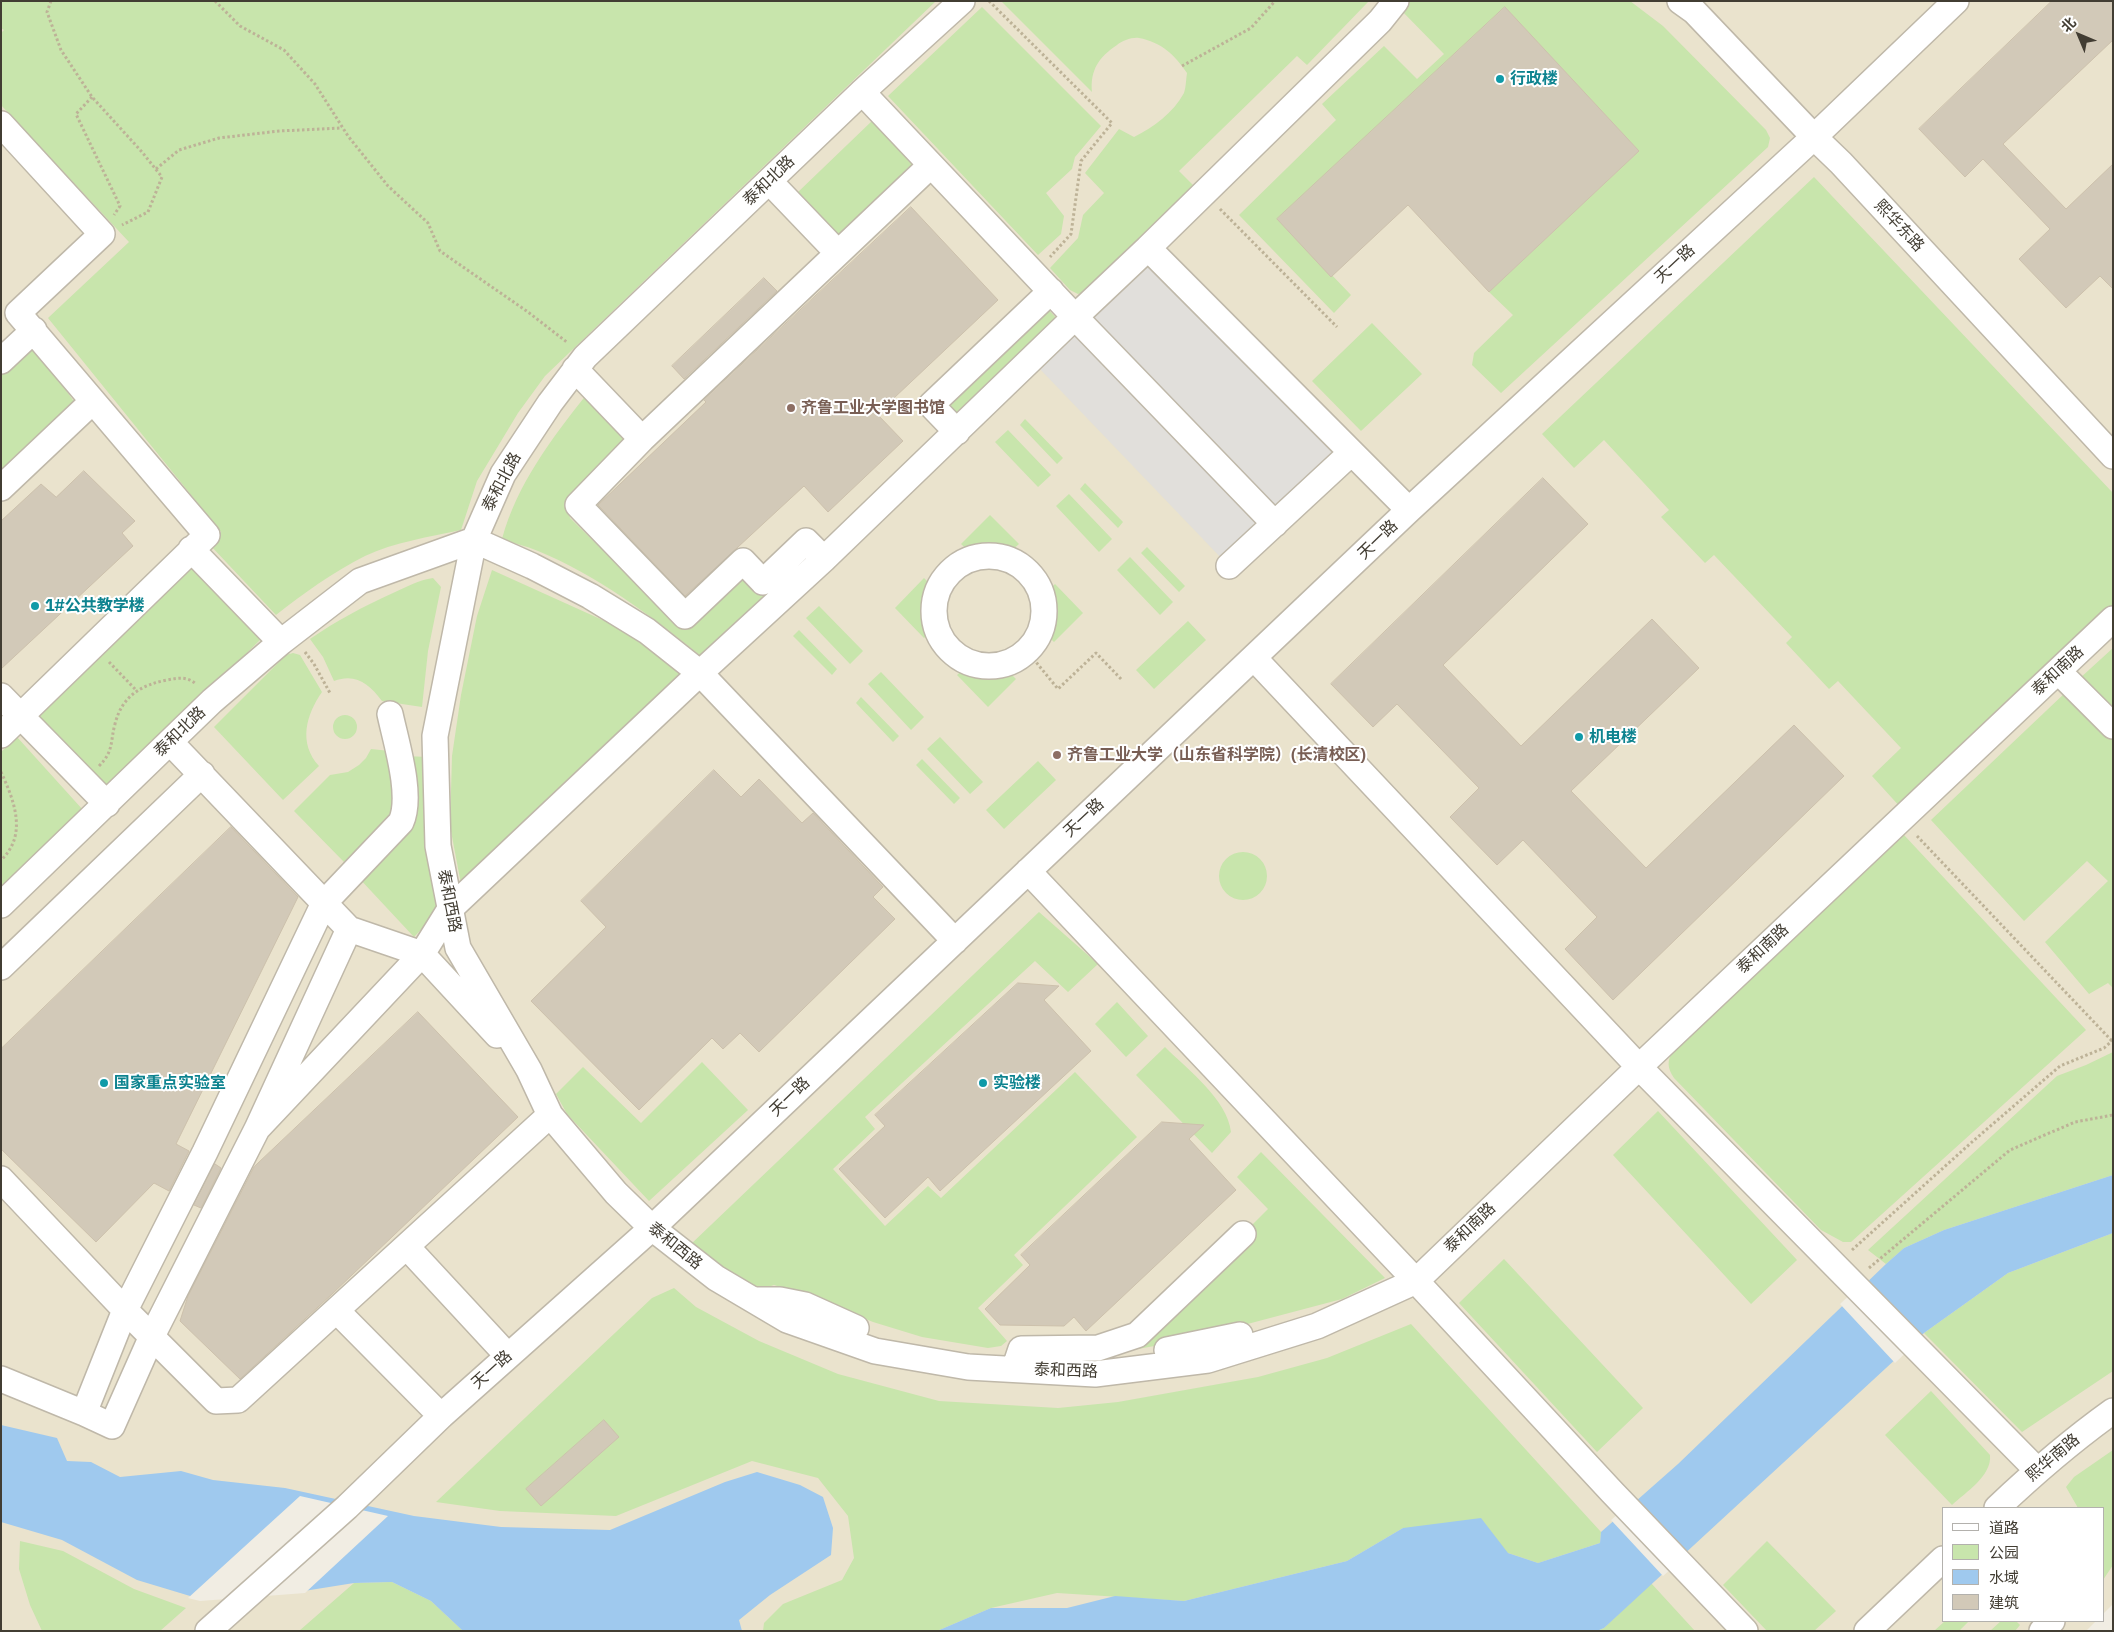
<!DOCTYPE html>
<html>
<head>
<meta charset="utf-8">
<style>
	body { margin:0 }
	#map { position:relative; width:2114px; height:1632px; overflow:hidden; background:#f1ede3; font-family:"IBM Plex Sans","Noto Sans SC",sans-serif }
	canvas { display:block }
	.frame { position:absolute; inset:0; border:2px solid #423d33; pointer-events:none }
	.legend { position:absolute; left:1942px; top:1507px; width:162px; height:115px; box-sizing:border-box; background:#fff; border:1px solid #b3b1ad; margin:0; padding:6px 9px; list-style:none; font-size:15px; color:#423d33 }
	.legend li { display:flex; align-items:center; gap:10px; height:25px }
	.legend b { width:25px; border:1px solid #b3b1ad }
	.north { position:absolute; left:2054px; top:10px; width:50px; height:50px; -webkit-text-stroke:4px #fff; paint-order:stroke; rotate:315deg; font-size:14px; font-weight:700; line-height:20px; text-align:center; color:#423d33 }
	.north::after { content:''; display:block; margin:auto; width:18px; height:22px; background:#423d33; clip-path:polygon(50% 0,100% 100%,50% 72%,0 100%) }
</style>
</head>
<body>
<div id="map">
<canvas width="2114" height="1632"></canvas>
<div class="frame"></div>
<ul class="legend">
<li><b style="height:6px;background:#fff"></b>道路</li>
<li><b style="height:14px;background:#c8e5ac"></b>公园</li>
<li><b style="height:14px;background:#9fc9ee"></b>水域</li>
<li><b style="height:14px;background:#d2c9b8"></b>建筑</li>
</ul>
<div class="north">北</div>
</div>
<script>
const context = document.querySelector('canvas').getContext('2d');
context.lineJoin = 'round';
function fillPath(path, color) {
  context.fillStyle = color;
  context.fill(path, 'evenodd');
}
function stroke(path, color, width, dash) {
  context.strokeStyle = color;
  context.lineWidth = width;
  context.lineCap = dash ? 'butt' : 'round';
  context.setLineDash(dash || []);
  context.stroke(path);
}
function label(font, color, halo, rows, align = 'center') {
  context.font = font + ' "IBM Plex Sans","Noto Sans SC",sans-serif';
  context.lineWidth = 4;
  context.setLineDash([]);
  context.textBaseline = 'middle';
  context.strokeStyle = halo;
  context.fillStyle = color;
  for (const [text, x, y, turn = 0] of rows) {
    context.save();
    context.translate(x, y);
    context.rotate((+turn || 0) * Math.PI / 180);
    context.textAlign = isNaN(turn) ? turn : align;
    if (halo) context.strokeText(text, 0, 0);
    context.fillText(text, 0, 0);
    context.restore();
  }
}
fillPath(new Path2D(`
	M1,1h2112v1603l-10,10v-106h-160v113h153l-10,10h-2085z`), '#eae3cd');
fillPath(new Path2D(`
	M1,1h935l-391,375 -27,37 -41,68 -16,49c-31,7 -67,12 -96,26 -32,16 -61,37 -89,59l-66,-70 11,-13 -173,-214 81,-76 -128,-137v-72l3,-3 -3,-2z
	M1001,1h368l-62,64 -10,-9 -118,115 14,14 -107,106 -8,3 -8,-4 -20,-22 28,-30 5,-23 21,-22 -19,-20 34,-44 15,8c20,-10 39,-24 50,-44 2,-6 2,-14 3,-20 -12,-18 -26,-31 -48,-35 -7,-1 -17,3 -22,7 -18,12 -27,25 -25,47z
	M1404,1h226l33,25 103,104 4,8 -2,9 -267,246 -29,-28 2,-12 39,-38 -24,-23 150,-141 -134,-144 -227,212 73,76 -17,18 -95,-98 97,-95 -14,-16 62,-58 33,33 27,-25 -44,-45z
	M982,7l119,119 -26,31 -3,12 -26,24 18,23 -3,18 -23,21 -150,-159z
	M873,120l43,46 -77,73 -43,-45z
	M1814,177l299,316v117l-211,199 -30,-33 29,-28 -63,-67 -9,8 -43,-46 6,-6 -78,-82 -9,8 -44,-46 8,-7 -65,-70 -30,28 -32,-34z
	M1046,307l13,14 -101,97 -13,-13z
	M1372,323l50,51 -61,57 -49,-50z
	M28,349l7,1 6,5 34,48 -74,70v-99z
	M587,394l43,45 -62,69 2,10 97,95 77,-43 55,-16 6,5 -104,97c-50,-40 -104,-81 -163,-105 -12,-5 -25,-8 -36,-12 15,-55 50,-101 85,-145z
	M1025,419l38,39 -6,6 -37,-39z
	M1008,430l43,45 -13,12 -43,-45z
	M1085,483l38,39 -5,6 -38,-39z
	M1069,494l43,45 -13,13 -43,-46z
	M990,515l29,29 -8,7c-15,-6 -26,-6 -41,1l-9,-8z
	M1147,547l38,39 -6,6 -38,-39z
	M1130,557l43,45 -13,13 -43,-45z
	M191,567l70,72 -152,150 -70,-72z
	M492,570l126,57 66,48 -223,209 -11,-58 2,-70 9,-61 16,-79z
	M433,578l8,9 -13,64 -6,56 -40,-6c-13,-17 -26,-28 -48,-20l-11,-24 -13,-18c26,-18 54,-33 83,-46 13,-6 26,-13 40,-15z
	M924,578l9,9c-8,15 -9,29 -1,44l-8,7 -29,-30z
	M1055,584l28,29 -29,29 -7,-7c7,-12 7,-32 2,-45z
	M819,606l44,45 -13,13 -44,-46z
	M1188,621l18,19 -52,49 -18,-19z
	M799,630l38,39 -5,6 -39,-39z
	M2113,648v67l-34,-36z
	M293,653l7,2 22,37c-16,23 -24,51 -3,74l-36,34 -69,-73 72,-72z
	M965,668c14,8 27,7 41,1l10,10 -28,28 -31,-32z
	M881,672l43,45 -13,13 -43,-46z
	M2066,692l47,48v248l-5,-5 -19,11 -44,-52 63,-61 -21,-20 -63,60 -93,-101z
	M861,697l38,39 -6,6 -37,-39z
	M333 727a12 12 0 1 1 24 0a12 12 0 1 1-24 0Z
	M17,737l66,73 -82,78v-136z
	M940,737l43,45 -13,12 -43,-45z
	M371,749l19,2 10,49 -8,16 -48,46 -50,-51 36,-36 18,-3 11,-7 7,-7z
	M406,756l21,1 13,153 -26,27 -56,-60 50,-50z
	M922,759l38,39 -6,6 -38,-39z
	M1038,761l18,19 -52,49 -18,-19z
	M1904,835l182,195 -235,212h-8l-22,-12 -147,-152c-7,-10 -7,-18 -1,-27z
	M1219 876a24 24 0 1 1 48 0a24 24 0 1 1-48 0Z
	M1039,912l59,52 -30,28 -33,-31 -170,156 10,12 -42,40 52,57 43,-40 13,12 134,-126 62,65 -123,118 9,10 -45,43 29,33 -6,5 -13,2 -66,-11 -49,-15 -58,-24 -41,-13 -15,5 -60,-36 -9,-9z
	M1117,1002l31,34 -22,21 -31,-33z
	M1165,1047c23,23 62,52 66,85l-19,21 -76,-78z
	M2113,1052v123l-169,55 -40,18 -18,16 -18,-14 189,-174 29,-11z
	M702,1062l46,48 -99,91 -82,-87 -11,-20 27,-27 58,56z
	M1658,1111l139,149 -46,44 -138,-149z
	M1261,1152l124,126 -43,21 -155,41 -49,9 -61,5 63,-17 128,-128 -31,-32z
	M2113,1233v138l-91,61 -98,-99 84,-60z
	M1504,1259l139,149 -46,44 -138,-149z
	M674,1288l22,19 63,34 79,33 101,27 119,7 60,-6 140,-25 69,-19 84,-34 190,208 -1,11 -62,20 -30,-10 -105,-25 -56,33 -163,40 -127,-8 -66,15 -54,23h-174l1,-8 19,-19 59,-24 12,-22 -6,-42 -30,-38 -66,-17 -136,55 -116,-5 -64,-9 216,-204z
	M1931,1391l59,64c2,21 -24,37 -38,50l-67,-70z
	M2113,1450v115l-10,15v-72h-25l-12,-21 8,-10z
	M20,1541l43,10 71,38 52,19 -26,23h-118l-12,-26 -11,-36z
	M1767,1541l69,70 -22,20h-47l-44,-46z
	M392,1582l39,19 32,30h-164l55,-48z
	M1651,1583l44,48h-98l7,-3z
	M1945,1621h24l-10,10h-25z
	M2001,1621h15l4,4 -5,6h-25z`), '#c8e5ac');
fillPath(new Path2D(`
	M1151,259l187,195 -113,108 -187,-195z`), '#e1dfdb');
fillPath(new Path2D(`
	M2113,1175v58l-105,40 -84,60 -320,295 -7,3h-660l54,-23h76l48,-12 69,5 163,-40 56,-33 78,-10 27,35 30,10 62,-20 1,-11 77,-68 208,-200 18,-16 40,-18z
	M1,1425l56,13 10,23 24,1 29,15 61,-6 32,9 72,8 129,28 87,11 109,3 115,-48 32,-10 43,13 23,12 10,31 -2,27 -61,40 -31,25 3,11h-279l-32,-30 -39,-19 -38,1 -50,8 -104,8 -63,-19 -75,-40 -61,-18z`), '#9fc9ee');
fillPath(new Path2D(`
	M1862,1283l55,59 -22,21 -55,-59z
	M300,1496l88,20 -83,77 -105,8 -12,-3z
	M1633,1501l52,56 -22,19 -52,-56z`), '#f1ede3');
const building = new Path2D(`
	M2052,1h61v39l-110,104 63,65 47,-45v125l-13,-13 -34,32 -47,-49 31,-30 -67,-70 -18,18 -46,-48z
	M1505,7l134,144 -150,141 -81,-87 -77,72 -54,-58z
	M911,207l87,93 -121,114 26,27 -75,71 -24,-26 -119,110 -87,-91 108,-103 -2,-2z
	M764,278l13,13 -93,88 -12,-13z
	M84,471l51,50 -13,12 11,13 -132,123v-148l40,-37 15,13z
	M1543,478l45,46 -145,141 78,81 131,-127 47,49 -128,123 75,77 148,-143 50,51 -231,224 -48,-51 32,-32 -74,-77 -26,25 -47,-48 29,-29 -82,-84 -24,23 -42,-43z
	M714,770l27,27 18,-18 43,44 11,-10 70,74 -10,10 22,22 -136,133 -19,-19 -17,16 -11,-11 -73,72 -108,-109 75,-74 -25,-26z
	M231,827l67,70 -122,247 13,7 -20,40 -15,-8 -58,59 -95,-93v-100z
	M1018,983l41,3 -15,14 47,51 -151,140 -12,-14 -43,41 -46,-49 46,-43 -10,-11z
	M418,1012l100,105 -187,178 -91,84 -60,-58 8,-25 66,-129z
	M1162,1122l42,3 -15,14 47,51 -150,141 -12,-14 -10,9 -64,-1 -15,-16 45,-44 -9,-10z
	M215,1164l6,4 -20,40 -7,-3z
	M604,1420l15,17 -78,69 -15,-17z`);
fillPath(building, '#d2c9b8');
stroke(building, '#cdc1ac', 1);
const minor = new Path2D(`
	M962,1l-100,91 -277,265 -35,46 -47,71 -29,66 -39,196 3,110 20,102 71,122 21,45 66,78 36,35 64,50 71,42 88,31 93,16 127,7 113,-14 109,-34 99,-45 223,-214 474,-448
	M1396,1l-16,20 -232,227 261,262
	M1680,1l14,10 120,126 27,26 272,293
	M1,124l101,110 -84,79 189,222 -206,200
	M769,181l69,72
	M1148,248l-73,69 200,207
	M1,361l33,-31
	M575,369l67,70
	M957,432l-26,-27 120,-114
	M1,488l92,-87
	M474,540l58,26 58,30 57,35 53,42 255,268
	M191,549l90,93
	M934 611a55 55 0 1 1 110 0a55 55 0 1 1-110 0Z
	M824,559l-18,-18 -43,41 -20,-21 -58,55 -107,-111 64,-66 289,-274
	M1229,566l122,-113
	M1254,658l385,409 398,403
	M2058,671l55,55
	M1,696l106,108
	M170,742l179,187 73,25 75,81
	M1028,871l388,410 196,211 133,139
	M1,905l211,-204 69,-59 79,-61 114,-41
	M1,967l201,-193
	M257,1129l165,-175 28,-45 250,-236 124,-114 251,-242 -213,-225
	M1,1179l124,131 91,91 22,-1 312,-285
	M407,1247l101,109
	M757,1300h23l25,5 51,23
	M337,1311l104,105
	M1167,1350l73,-15
	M1017,1361l4,-12 77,-1 39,-13 106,-101
	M1,1379l83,34 41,-103 80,-158 119,-249 77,-81c12,-26 -5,-80 -11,-108
	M84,1413l28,13 40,-90 105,-207 92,-200
	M1997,1508c37,-35 74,-67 116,-97
	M208,1631l139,-124 94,-91 211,-188 757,-718 405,-373 142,-136
	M1867,1631l76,-72
	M2042,1631l10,-10`);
stroke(minor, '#bfb8a9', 28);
stroke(new Path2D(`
	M51,1l-4,11 14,38 31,47 50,55 20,25 -14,35 -26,13
	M215,1l25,25 44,24 31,34 33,52 40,50 40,37 12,28 88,61 40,31
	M989,1l123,122 -31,38 -10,73 -21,23
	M1182,66l69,-38 24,-27
	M92,97l-16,17 44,92 -6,9
	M156,169l23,-19 40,-12 60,-7 63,-3
	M1220,209l117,118
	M1027,651l31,38 38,-36 26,27
	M305,652l9,12 16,29
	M109,662l27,28
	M99,766c15,-15 11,-24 16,-42 7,-28 26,-39 52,-44 11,-2 20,-4 29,4
	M1,772c13,28 27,63 0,88
	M1917,836l195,205
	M1852,1250l120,-108 88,-76 44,-18 9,-8
	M1869,1268l141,-118 65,-28 38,-7`), '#bdb297', 3, [2.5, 2.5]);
stroke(minor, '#fff', 25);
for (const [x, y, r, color] of [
	[1500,79,5,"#0f9aa8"],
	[791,408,5,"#8d6e63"],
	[35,606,5,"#0f9aa8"],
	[1579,737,5,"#0f9aa8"],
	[1057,755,5,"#8d6e63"],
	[104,1083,5,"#0f9aa8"],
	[983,1083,5,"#0f9aa8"]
]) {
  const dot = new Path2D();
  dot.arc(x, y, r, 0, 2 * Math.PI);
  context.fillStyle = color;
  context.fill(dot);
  stroke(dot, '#fff', 2);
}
label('bold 16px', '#0d838f', '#fff', [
	["行政楼",1510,79],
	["1#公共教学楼",45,606],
	["机电楼",1589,737],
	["国家重点实验室",114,1083],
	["实验楼",993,1083]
], 'left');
label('16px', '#423d33', '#fff', [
	["泰和北路",769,181,-44],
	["熙华东路",1899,226,47],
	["天一路",1675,264,-43],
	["泰和北路",502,482,-62],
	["天一路",1378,540,-44],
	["泰和南路",2058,671,-43],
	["泰和北路",180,732,-44],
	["天一路",1084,818,-43],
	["泰和西路",449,901,79],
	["泰和南路",1763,949,-43],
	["天一路",790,1097,-44],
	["泰和南路",1470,1228,-44],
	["泰和西路",675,1246,39],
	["天一路",492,1370,-42],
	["泰和西路",1066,1371,2],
	["熙华南路",2053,1458,-40]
]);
label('bold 16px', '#785e54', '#fff', [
	["齐鲁工业大学图书馆",801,408],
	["齐鲁工业大学（山东省科学院）(长清校区)",1067,755]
], 'left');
</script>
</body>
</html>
